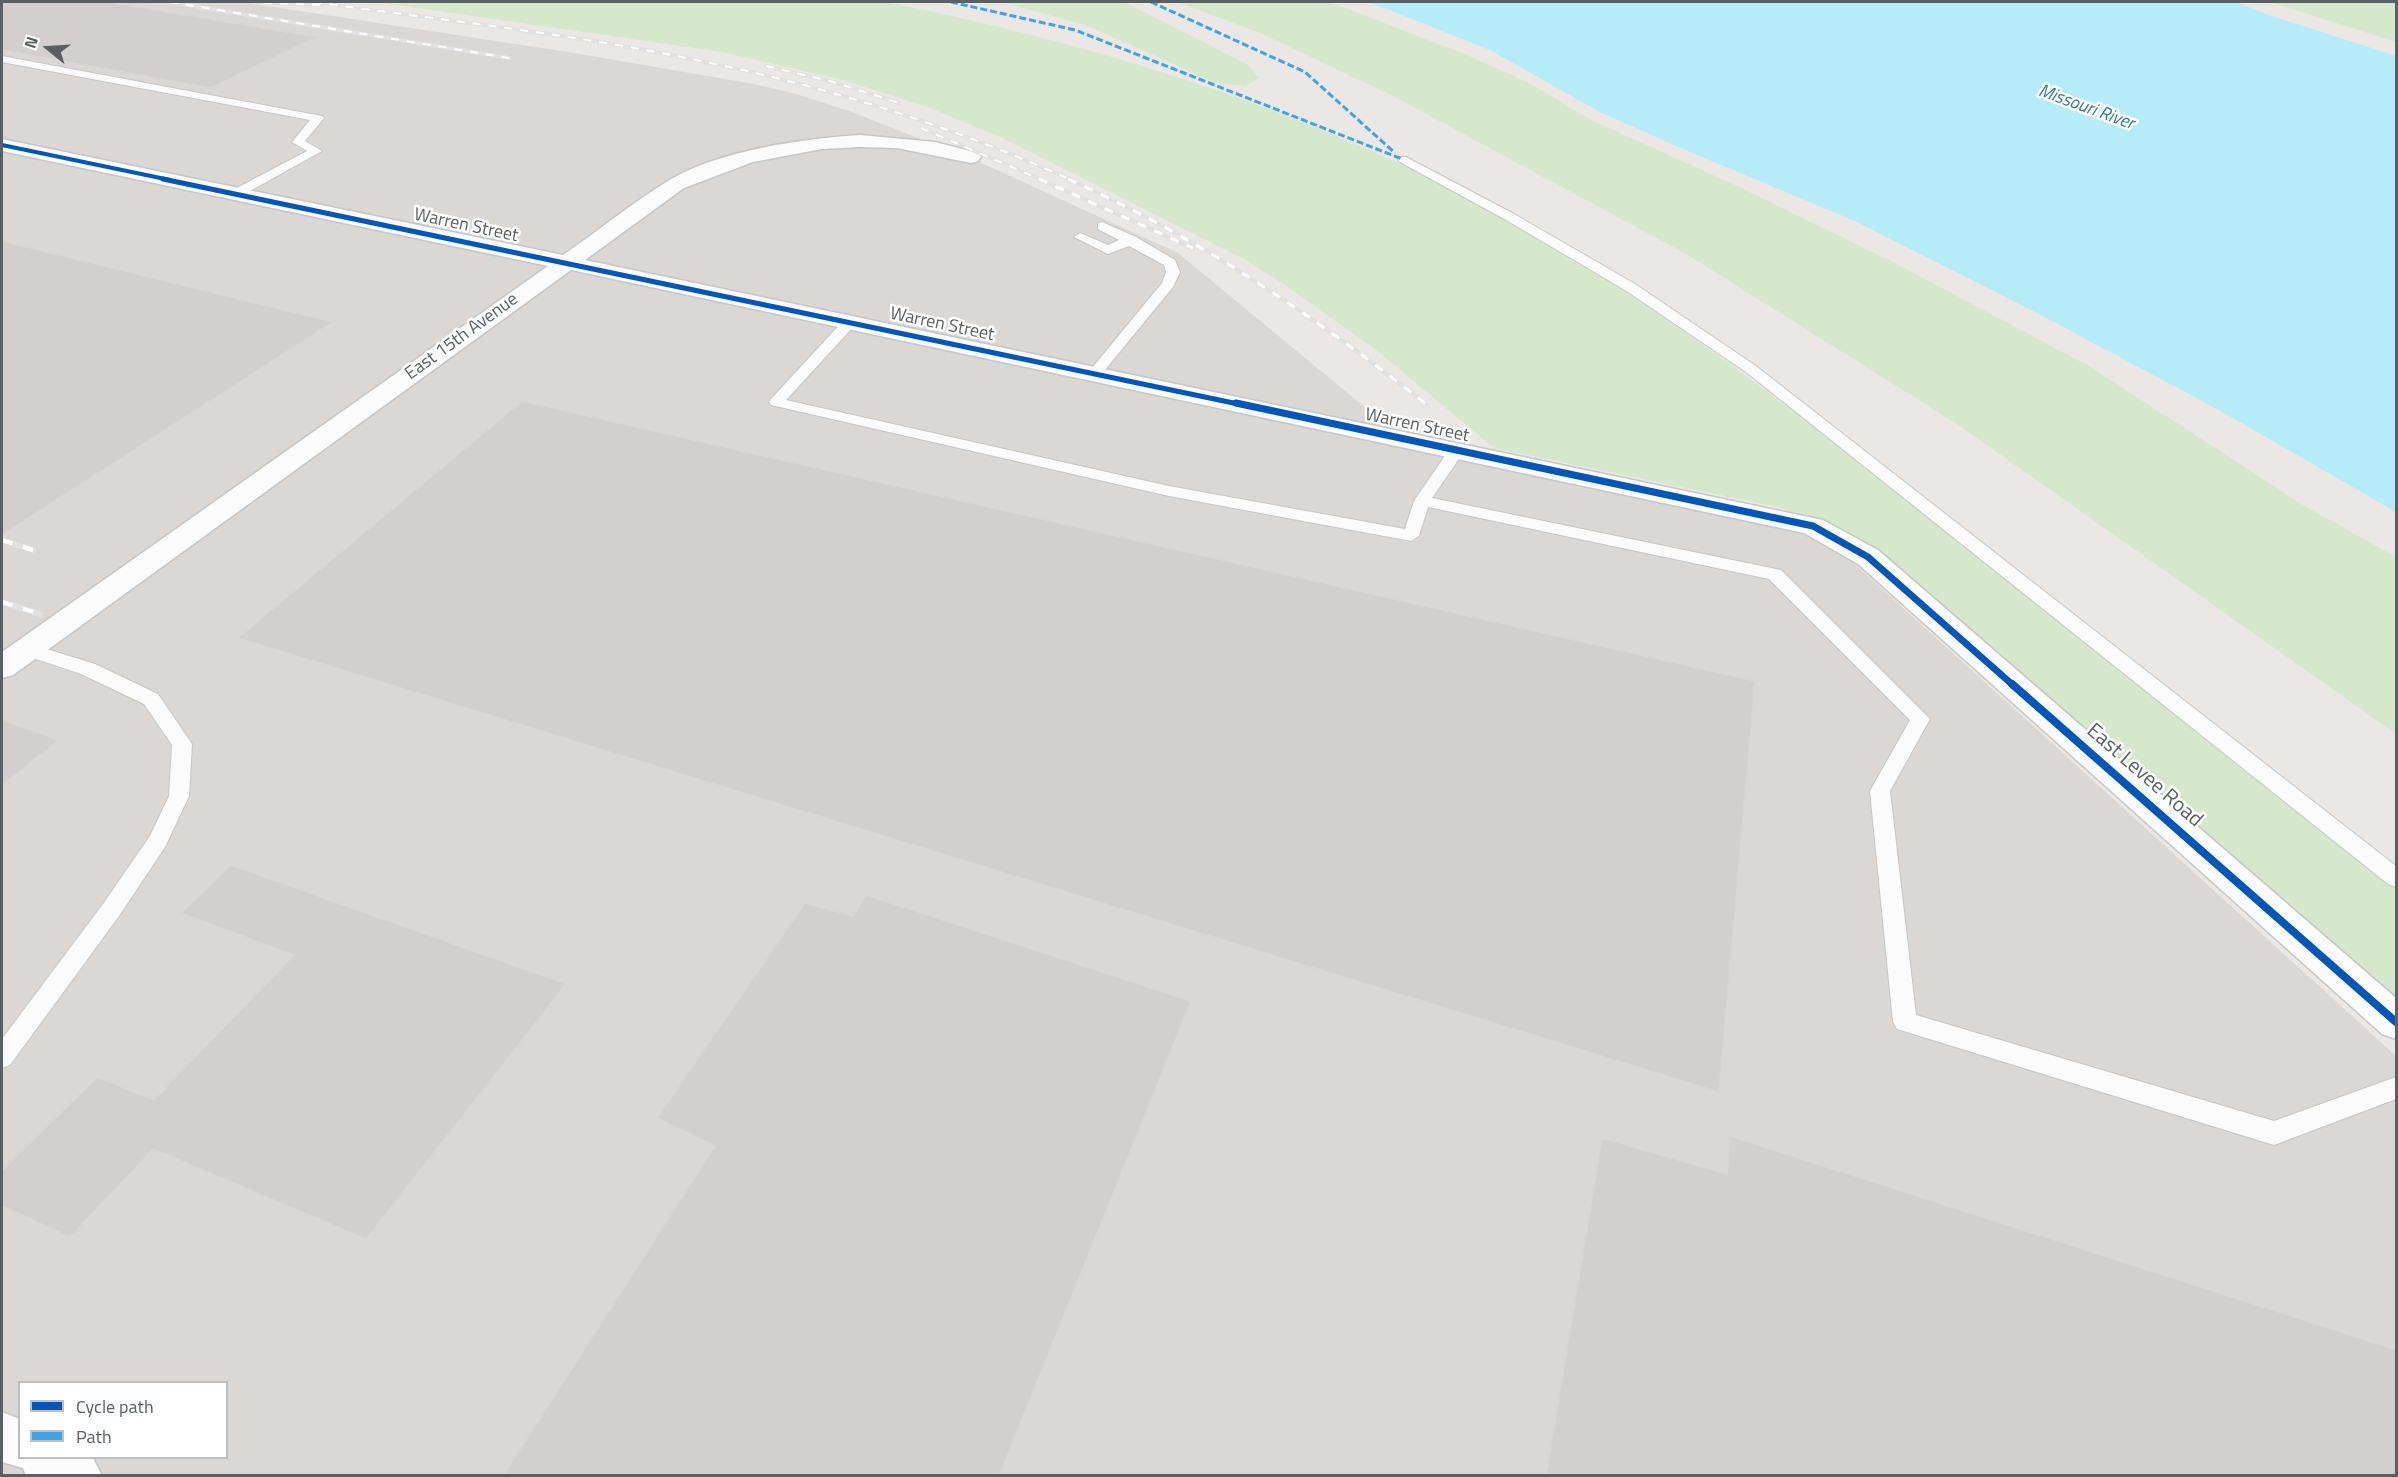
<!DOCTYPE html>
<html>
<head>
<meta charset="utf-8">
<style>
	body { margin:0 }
	#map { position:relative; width:2398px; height:1477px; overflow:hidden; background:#eae7e4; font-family:"Titillium Web",sans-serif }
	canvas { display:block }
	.frame { position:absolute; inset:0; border:3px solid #596063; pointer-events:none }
	.legend { position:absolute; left:18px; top:1381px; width:210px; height:78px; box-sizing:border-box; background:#fff; border:2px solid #bdbfc1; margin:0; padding:8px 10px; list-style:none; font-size:18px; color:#596063 }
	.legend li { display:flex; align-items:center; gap:12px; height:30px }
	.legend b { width:30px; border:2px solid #bdbfc1 }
	.north { position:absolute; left:18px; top:18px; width:60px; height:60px; -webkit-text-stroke:4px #fff; paint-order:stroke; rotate:288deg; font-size:16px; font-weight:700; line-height:24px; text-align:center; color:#596063 }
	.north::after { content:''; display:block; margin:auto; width:21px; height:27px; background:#596063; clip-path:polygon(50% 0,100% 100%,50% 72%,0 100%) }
</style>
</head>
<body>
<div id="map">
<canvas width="2398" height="1477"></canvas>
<div class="frame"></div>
<ul class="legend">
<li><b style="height:8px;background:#0057b8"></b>Cycle path</li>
<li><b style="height:8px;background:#42a2e6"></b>Path</li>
</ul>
<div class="north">N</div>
</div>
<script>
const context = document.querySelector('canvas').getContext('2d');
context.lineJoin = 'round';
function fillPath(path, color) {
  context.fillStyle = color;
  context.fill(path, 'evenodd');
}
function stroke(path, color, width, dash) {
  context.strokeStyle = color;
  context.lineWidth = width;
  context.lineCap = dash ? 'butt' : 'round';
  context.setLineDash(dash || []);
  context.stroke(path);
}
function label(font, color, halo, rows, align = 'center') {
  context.font = font + ' "Titillium Web",sans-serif';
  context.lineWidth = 5;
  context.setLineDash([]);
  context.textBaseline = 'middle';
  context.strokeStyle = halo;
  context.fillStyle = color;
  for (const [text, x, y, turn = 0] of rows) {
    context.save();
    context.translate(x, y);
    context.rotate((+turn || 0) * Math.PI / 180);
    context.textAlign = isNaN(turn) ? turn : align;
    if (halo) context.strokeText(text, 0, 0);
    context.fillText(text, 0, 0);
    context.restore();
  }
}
fillPath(new Path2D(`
	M2,2h239l333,51 180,31 42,10 56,18 134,53 192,88 224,185 411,88 583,530v419l-2394,1zM20,1382h206v76h-206z`), '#dbd7d5');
fillPath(new Path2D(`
	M376,2h505l15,2c195,40 391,99 569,192 165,87 313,202 460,317 158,123 315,249 471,375v111l-194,-171 -346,-290c-28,-14 -53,-25 -83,-32l-279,-58 -114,-95 -95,-68 -41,-26 -237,-119 -77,-32 -87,-28 -121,-28z
	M1002,2h122l123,62 12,14 -14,8 -29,-3 -128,-57z
	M1177,2h153l137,53 62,28 62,37 144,65 158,77 196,104 214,139 93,52v177l-436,-308 -272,-171 -295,-159 -133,-63z
	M2270,2h126v40z`), '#d6e8cc');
fillPath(new Path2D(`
	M1369,2h866l34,13 127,41v456l-177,-102 -180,-96 -184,-93 -172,-72 -83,-37 -110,-62z`), '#b5ecf7');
const building = new Path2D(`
	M2,2h106l209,35 -107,51 -208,-38z
	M2,241l331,81 -331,213z
	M522,401l1233,280 -36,411 -1481,-454z
	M2,720l57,20 -57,45z
	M231,865l335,119 -200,255 -213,-90 -83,88 -68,-31v-35l95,-94 57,23 140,-145 -113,-42z
	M866,895l325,106 -192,475h-496l212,-330 -58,-28 148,-215 48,13z
	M1730,1136l667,214v126h-851l56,-338 125,36z`);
fillPath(building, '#d2cfce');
stroke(building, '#dad6d3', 1.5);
const lane = new Path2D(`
	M2,56l320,60 2,2 -19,23 17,10 -81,45h-8v-6l74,-39 -15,-9 18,-22 -308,-58z
	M1398,157h8l108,57 121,70 121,82 640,500v21l-8,-3 -642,-512 -121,-82 -119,-70 -108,-59z
	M1102,222l34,15 39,23 5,12 -7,15 -73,89 -5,1 -7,-4 74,-90 4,-11 -2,-7 -35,-19 -21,8 -34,-17 6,-4 28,12 11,-5 -21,-11v-6z
	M850,318l7,4 -2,3 -69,75 383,86 236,43 9,-28 37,-54 6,-2 8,5 -33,48 349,72 149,149 -40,72 26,224 358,106 122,-44v22l-122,46 -377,-116 -4,-7 -23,-231 40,-71 -141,-141 -341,-72 -9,29 -8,5 -242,-45 -398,-91 -2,-3 2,-3 74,-80z
	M27,643l68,21 63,30 34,50 -3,52 -24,51 -46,69 -109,149 -8,3v-29l101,-135 47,-68 19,-40 3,-51 -28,-41 -63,-30 -60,-20 -3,-5 3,-5z`);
const street = new Path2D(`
	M860,135l75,7 43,11 3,4 -3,4 -7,2 -74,-15 -37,-1 -38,2 -69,13 -69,26 -99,72 1238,260 55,30 518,448v41l-14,-5 -524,-470 -54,-31 -1233,-263 -558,405 -11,3v-26l546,-386 -546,-115v-12l561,116c35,-24 69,-52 105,-74 51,-31 134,-42 192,-46z
	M2,1412l18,7v39h73l9,18h-76l-3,-8 -21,-6z`);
stroke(lane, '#c5c6c5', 2);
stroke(street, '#c5c6c5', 3);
fillPath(lane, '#fcfbfb');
fillPath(street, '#fcfbfb');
const railFar2 = new Path2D(`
	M170,2l339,56
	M248,2l74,3
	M314,2c126,18 253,31 377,57 131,26 259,66 380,121
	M766,66l64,15 69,22
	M921,128l121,52`);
const railFar1 = new Path2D(`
	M1039,179l154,69
	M1068,179c130,58 246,137 358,225`);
const rail = new Path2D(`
	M2,540l31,10
	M2,602l38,12`);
stroke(railFar2, '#e1e1e1', 4);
stroke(railFar1, '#e1e1e1', 4.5);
stroke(rail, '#e1e1e1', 6);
stroke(railFar2, '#fff', 2, [8]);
stroke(railFar1, '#fff', 3, [9]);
stroke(rail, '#fff', 4, [11]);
stroke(new Path2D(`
	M951,2l124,28 327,129
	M1151,2l154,70 90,81`), '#42a2e6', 3, [7, 3]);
stroke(new Path2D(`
	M2,145l168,35`), '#0057b8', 4);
stroke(new Path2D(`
	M163,179l1080,226`), '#0057b8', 5);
stroke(new Path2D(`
	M1236,403l577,123 55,31 146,129`), '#0057b8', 7);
stroke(new Path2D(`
	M2012,684l384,338`), '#0057b8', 8);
label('italic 18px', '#2c7a95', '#fff', [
	["Missouri River",2086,108,20]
]);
label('18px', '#596063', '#fff', [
	["Warren Street",466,226,12],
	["Warren Street",942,325,12],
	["East 15th Avenue",462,337,-36],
	["Warren Street",1417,426,12]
]);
label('21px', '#596063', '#fff', [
	["East Levee Road",2144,776,41]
]);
</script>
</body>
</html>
